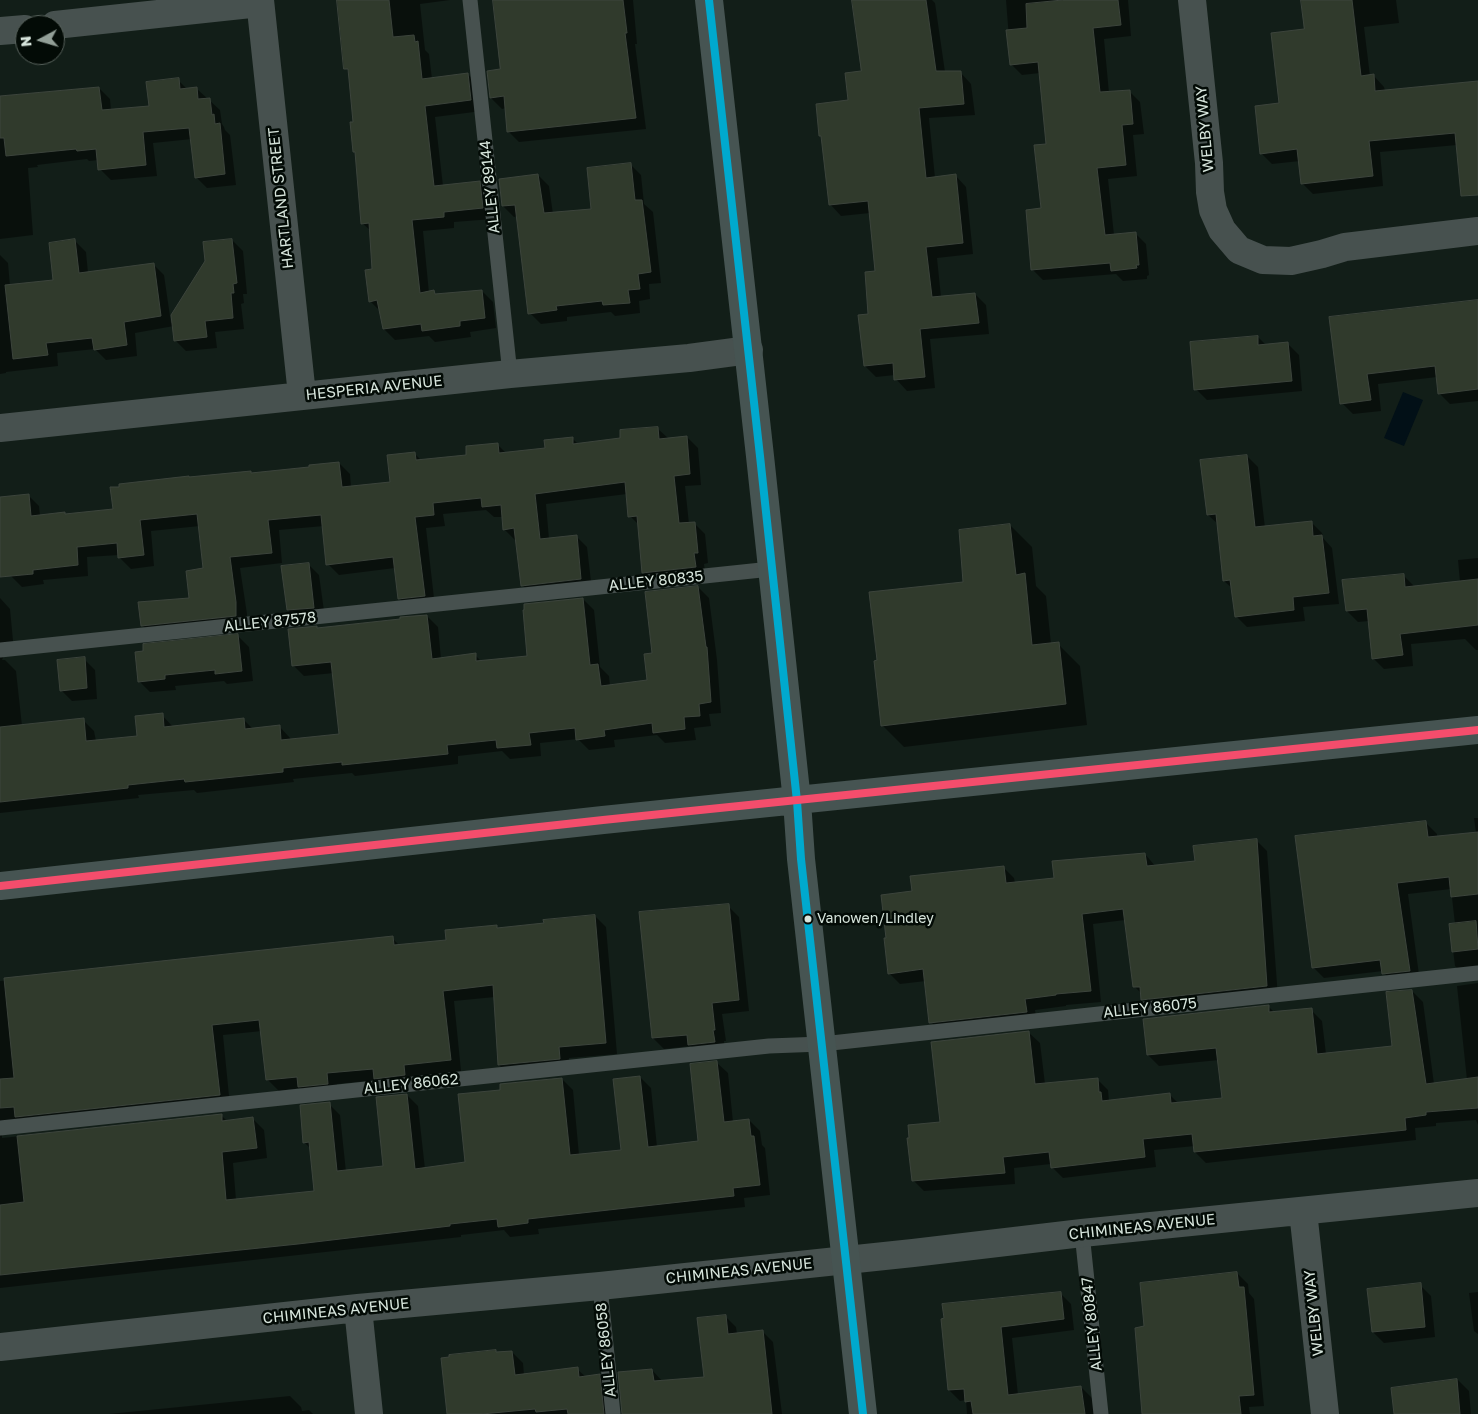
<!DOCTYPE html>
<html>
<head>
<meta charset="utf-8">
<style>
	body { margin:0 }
	#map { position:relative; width:1478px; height:1414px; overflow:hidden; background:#121e18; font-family:"Golos Text",sans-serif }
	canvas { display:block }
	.north { position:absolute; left:15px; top:15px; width:50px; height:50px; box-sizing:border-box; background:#030b06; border:1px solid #58625c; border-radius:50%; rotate:264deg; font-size:14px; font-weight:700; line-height:20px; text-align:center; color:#d7e5dc }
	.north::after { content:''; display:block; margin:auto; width:18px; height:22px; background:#929f97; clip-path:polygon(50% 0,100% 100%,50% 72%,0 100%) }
</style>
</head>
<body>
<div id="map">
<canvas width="1478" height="1414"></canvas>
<div class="north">N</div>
</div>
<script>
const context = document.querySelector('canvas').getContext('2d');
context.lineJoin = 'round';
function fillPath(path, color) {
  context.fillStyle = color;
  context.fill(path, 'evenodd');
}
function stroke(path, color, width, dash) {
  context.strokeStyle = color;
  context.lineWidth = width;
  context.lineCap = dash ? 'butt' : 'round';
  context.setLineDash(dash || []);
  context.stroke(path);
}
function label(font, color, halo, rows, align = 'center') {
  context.font = font + ' "Golos Text",sans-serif';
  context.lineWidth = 5;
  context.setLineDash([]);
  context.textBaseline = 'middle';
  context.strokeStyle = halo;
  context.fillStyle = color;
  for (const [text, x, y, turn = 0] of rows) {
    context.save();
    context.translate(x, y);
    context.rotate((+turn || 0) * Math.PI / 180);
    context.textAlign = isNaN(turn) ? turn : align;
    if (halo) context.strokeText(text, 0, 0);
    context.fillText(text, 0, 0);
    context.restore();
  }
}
fillPath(new Path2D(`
	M1403,392l20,8 -19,46 -20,-8z`), '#021017');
fillPath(new Path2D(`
	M339,0h111l-30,4 5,46 4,4 3,25 36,-5 11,12 3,25 -47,6 8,69 36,-4 11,11 3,26 -39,3v6l-31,3 6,62 5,-1 3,3 45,-4 11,11 3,26 -26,4 1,5 -36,5 -6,-6 -34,4 -11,-11 -3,-17 -11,-11 4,-31 -3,-39 -9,-8 -6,-69 -2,-2v-29l-5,-51 -3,-4z
	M494,0h139l4,44h-2l11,85 -127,13 -11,-11 -2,-23 -4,1 -11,-11 10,-28z
	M854,0h78l3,3 10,69h15l11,12 4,31 -46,3 6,60 20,-3 11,12 7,67 -36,4 4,39 34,-3 11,11 3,29 -59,5 5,49 -28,3 -11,-12 -1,-4 -19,2 -11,-11 5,-51 6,-43 -6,-59 -29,3 -11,-12 -7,-66 -3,-3 30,-34 13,-29z
	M1006,0h122l3,36 -27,3 5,54 20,-2 11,11 4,32 -11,1 4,41 -29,3 6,56 21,-2 11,11 3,31 -2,1v3l-24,2 -7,-7 -73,6 -11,-11 10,-60 5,-64 -7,-72 -18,2 -11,-11z
	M1301,0h95l3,23 -35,4 6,49 3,-1 11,12 1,4 93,-9v94l-21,-31 -77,7 3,34 -70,8 -11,-11 -2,-22 -28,3 -11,-11 19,-49 25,-73z
	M178,80l10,10 9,-1 23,21 2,14 2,3 1,3 5,5 6,50 -29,3 -11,-11 -4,-38 -39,4 4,33 -46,4 -11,-11 -1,-9 -10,1 -2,-2 -50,6 1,2 -10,1 5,67 -33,4v-141l99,-10 11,11 1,12 39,-4z
	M630,164l11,11 3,29 9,8 8,71 -12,1 1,15 -11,2 1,12 -25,3 -4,-4 -44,5v4l-26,3 -11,-11 -12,-97 -4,1 -11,-11 35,-31 11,11 4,28 40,-4z
	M232,240l11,11 4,43h-4l1,9 -3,1 3,25 -29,3 2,16 -31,3 -11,-11 -1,-14 -39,7 2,23 -31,4 -11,-11 -38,4 1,13 -52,6v1l-6,1v-119l8,8 2,23 45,-5 20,-40 11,11 2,21 65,-9 11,11 7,48 2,-1z
	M1478,301v100l-28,3 -11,-11 -2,-16 -59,7 3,27 -28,3 -11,-11 -12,-85z
	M1258,337l8,8 22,-1 11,11 3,36 -95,9 -11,-11z
	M657,428l12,11 18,-2 11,11 3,37 -16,1 4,38 5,-1 11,11 3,29 -4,1 2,14 -51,6 -11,-11 -5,-48 -9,-9 -3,-22 -81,10 3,35 27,-3 11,11 5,43 -58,6 -12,-11 -5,-45h-2l-11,-11 -1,-12h-9l-8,-7 -43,4 2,12 -19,2 9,79 -25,2 -11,-11 -4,-30 -56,7 -11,-11 -4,-38 -45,4 3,33 -42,5 7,46v12l-94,10 -11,-11 49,-26 13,-30 -4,-43 -49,5 3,35 -23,3 -11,-11 -1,-3 -32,2 1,19 -45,4 1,4 -22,3 -11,-11 -11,-39v-39l28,-3 11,11 1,10 74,-6 137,-38 2,2 57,-6 29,-5 11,11 1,13 40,-4 24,-29 7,7 46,-5 30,-11 9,9 40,-4 25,-12 6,6 44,-5z
	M1247,456l11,11 7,61 46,-6 11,11 1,5 9,10 7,56 -36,3 2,14 -58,6 -11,-11 -3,-27 -9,-8 -5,-56 -11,-10z
	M1010,525l22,22 4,39 10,10 5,48h7l22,22 7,59 -183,22 -22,-22 83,-142z
	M1478,548v102h-2l-11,-11 -54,5 2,22 -29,3 -11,-11 -4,-37 -11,1 -11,-11 56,-36 11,11 46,-4 -2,-22 20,-2z
	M308,564l11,11 6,43 -26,3 -11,-11z
	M698,587l11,11 8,62 4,53 -12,1 2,12 -17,2 2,12 -31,3 -8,-8 -43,5 1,7 -26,3 -11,-11 -38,4 1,13 -31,3 -8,-8 -44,5v8l-103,12 -3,-3 -59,6 1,3 -97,11 -3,-3 -56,5 1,3 -139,15v-215l10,11 4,42 -9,2 -3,7h3l11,11 6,55 61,-6 11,11 2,10 42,-4 24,-22 11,12 71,-7 9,9 26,-3 11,12v2l50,-5 -6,-62 -30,3 -11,-11 25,-36 109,-13 11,11 3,32 34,-4 7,7 47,-5 54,-58 11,11 6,57 9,9 1,10 38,-5 6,-27z
	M238,636l11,11 4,34 -26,3 -3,-3 -49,5 1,4 -26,2 -11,-11z
	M84,659l11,11 2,29 -25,2 -11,-11z
	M1474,818h4v158l-12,1 -11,-11 -5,-41 5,-1 -4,-35 -43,5 12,88 -25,2 -11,-11 -1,-2 -59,7 -11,-11 113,-144 11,11v3l39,-4z
	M1256,840l11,11 11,146 -125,14 -11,-12 -1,-6 -6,-6 -10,-67 -32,4 8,78 -35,3v1l-31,4 2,13 -95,10 -11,-11 -5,-41 -26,3 -11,-11 24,-80 90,-26 11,11 1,5 40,-4 90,-25 11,13 40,-5z
	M728,906l11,11 10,94 -27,3 4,27h-2l1,12 -25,3 -9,-10 -27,3 -11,-11 -13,-125z
	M595,916l11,11 11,127 -48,4 1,12 -60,6 -11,-11 -4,-68 -41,4 7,70 -46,5 1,10 -30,3 -9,-9 -40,4 1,10 -28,3 -9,-9 -22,3 -11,-11 -6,-49 -39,4 7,71 -228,29v3l219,-23 7,7 25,-3 11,11 3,28 -34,5 3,37 80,-8 -5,-43 -7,-7 25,-38 11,11 6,57 39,-5 22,-72 11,11 7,63 41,-5 35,-73 61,-12 11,11 6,65 43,-4 18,-74 11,11 6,59 42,-5 17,-80 12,11 5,49 16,-2 11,11 2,14 3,3 5,47 -26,3 1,9 -207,22 1,5 -29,3 -6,-7 -43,5v2l-461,51v-307l392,-43 8,8 48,-5 48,-15 3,3 46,-5z
	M1478,983v142l-2,-5 -40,3v3l-21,2 1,12 -210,23 -11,-11v-6l-41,4 2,17 -93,11 -11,-11 -1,-3 -37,4 1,16 -91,7 -11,-11 28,-57 87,-91 12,11 5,41 52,-5 11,11 1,11 60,-7 10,10 44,-5 -4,-39 -60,6 -11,-11 120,-49 7,7 36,-3 11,11 4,33 67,-7 19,-56 11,11 11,82 33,-4 -10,-94z
	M1237,1273l11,11 1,9 5,6 10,107 -15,1 1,7h-107l3,-86z
	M1420,1285l11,11 4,41 -51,6 -11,-11z
	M1478,1292v42l-4,-3 -5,-38z
	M1060,1293l11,11 3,26 -62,8 6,57 63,-8 11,11 2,16h-127l-1,-14 -6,1 -11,-11 -7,-70z
	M725,1316l11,11 1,7 25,-3 11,11 9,72h-159l29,-44 11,12 42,-4z
	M512,1352l11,11 1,12 53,-6 9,8 13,-1 11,11 3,27h-165l49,-61z
	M1458,1380l11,11 2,23h-75l-3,-25z
	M290,1396l11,11 1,4 7,-1 4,4h-204z`), '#0007');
const building = new Path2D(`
	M337,0h52l4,37 21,-2 1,7 3,-1 4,38 46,-6 3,27 -46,6 9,80 46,-5 3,27 -39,4v5l-32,3 8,73 14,-3 1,4 47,-4 3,28 -25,3v5l-38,5 -1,-7 -38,5 -6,-29 -8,2 -4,-32 7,-1 -3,-46 -8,1 -6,-72h-2l-3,-30h3l-5,-53h-4z
	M493,0h130l4,33h-2l11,85 -129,14 -3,-36 -14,2 -3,-27 13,-2z
	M852,0h74l10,71h25l3,33 -45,4 7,70 30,-4 7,69 -37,4 6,50 43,-4 4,30 -59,6 5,48 -31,3 -1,-17 -29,3 -6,-51 10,-1 -3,-42 10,-1 -7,-70 -39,4 -8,-69h-2l-3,-32 32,-4 -3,-27 16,-2z
	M1063,0h55l3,25 -28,3 7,64 30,-2 3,34 -11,1 4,40 -29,3 8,67 31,-3 3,33h-3l1,3 -26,3 -1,-8 -79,7 -5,-60 15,-2 -7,-63 12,-1 -8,-82 -28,3 -4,-35 21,-2 -1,-24z
	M1301,0h51l9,76 13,-2 1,17 103,-10v114l-17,1 -6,-63 -86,8 4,35 -72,8 -4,-35 -37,5 -5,-48 24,-3 -8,-70 33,-4z
	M179,78l1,11 17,-2 1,12 12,-1 2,17 2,-1 1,10 5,-1 5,51 -30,4 -6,-50 -46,4 3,33 -48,5 -2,-21 -19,2 -1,-2 -70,7 -2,-18h-4v-42l99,-9 3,23 47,-4 -3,-24z
	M631,163l4,37h7l9,72 -13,2 2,15 -12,1 2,13 -27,2 -1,-4 -46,5 1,4 -29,4 -13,-109 -13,1 -3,-27 39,-5 6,39 47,-4 -4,-41z
	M75,239l4,34 75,-10 7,53 -37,6 3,23 -33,5 -2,-12 -46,5 2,12 -35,4 -8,-74 48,-5 -4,-37z
	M232,239l5,44 -4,1 1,9h-3l2,25 -28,3 2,16 -33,4 -3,-26 34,-54 -2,-19z
	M1478,300v89l-40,5 -3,-28 -68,8 4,26 -31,4 -11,-87z
	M1258,336v9l30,-3 4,39 -98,9 -4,-48z
	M658,427l1,12 28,-3 3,38 -16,2 5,47 16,-1 3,31h-4l2,14 -54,6 -5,-57 -9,1 -3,-35 -90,12 5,45 37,-4 4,44 -60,7 -7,-58 -11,2 -2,-25 -19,2 -1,-9 -48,5 1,12 -19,2 10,79 -27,3 -5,-42 -67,8 -5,-50 -53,5 4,33 -42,4 6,45v14l-95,10 -3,-24 51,-4 -3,-27 17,-3 -6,-54 -57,6 4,35 -26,3 -1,-15 -40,4 1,18 -45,5v4l-33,3v-80l29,-3 2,22 34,-4v2l48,-5 -3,-22h9v-3l70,-8v1l62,-6v2l58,-6v-2l30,-3 3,25 48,-5 -3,-27 28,-3 1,8 50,-5v-9l32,-3 1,10 46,-5 -1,-8 29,-3v7l47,-6v-8z
	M1247,455l8,72 57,-6 1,15 9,-1 7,58 -36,4 1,13 -59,7 -5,-37 -7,1 -7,-67 -9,1 -7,-55z
	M1010,524l6,51 9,-2 7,72 27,-3 7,62 -185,22 -7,-65 3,-1 -8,-68 94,-10 -4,-52z
	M309,563l5,45 -27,2 -6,-44z
	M1404,574l1,13 73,-8v46l-78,9 3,21 -31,4 -5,-50 -21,2 -4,-31z
	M698,586l8,61h1l4,55 -12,2 1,12 -16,1 1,12 -32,4 -1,-10 -48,7 1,6 -29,4 -1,-12 -46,5 2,12 -34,3 -1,-8 -49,5 1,9 -106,11v-3l-59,6v4l-98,10 -1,-3 -56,6v3l-128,14v-75l84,-9 2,23 51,-5 -2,-20 28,-3 1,14 80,-9 1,11 35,-4 1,15 58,-6 -8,-72 -39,4 -4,-37 29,-3v2l83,-9v-2l27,-2 5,44 44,-6v8l51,-5 -4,-46h1v-6l59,-6 7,67 8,-1 3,22 46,-6 -3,-26 8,-1 -7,-61z
	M238,634l4,37 -27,3v-4l-50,5v4l-27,3 -3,-30 8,-1v-7z
	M85,657l2,31 -27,3 -3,-31z
	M1426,821l2,16 50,-5v62l-27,3 -2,-20 -52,6 13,88 -28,3 -2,-14 -68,8 -17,-132z
	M1257,839l10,147 -126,14 -1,-13h-7l-10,-78 -41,5 9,77 -35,3v1l-31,4 2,13 -98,11 -6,-54 -35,5 -4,-36h2l-5,-43 31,-4 -2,-15 94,-10 2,17 48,-5 -2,-17 93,-8 2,13 48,-5 -2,-15z
	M729,904l10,96 -27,3 3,27h-2l2,12 -27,3 -1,-10 -35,3 -13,-126z
	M595,915l11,128 -47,4 1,12 -62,6 -5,-80 -50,6 8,69 -47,5 1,10 -31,4 -1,-10 -46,4 1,11 -30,3 -1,-10 -31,3 -7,-60 -47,5 8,70 -205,22 -1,-10 -14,1v-29l14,-1 -10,-100 389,-42 1,9 52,-5 -1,-10 52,-5v3l47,-5 -1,-3z
	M1476,921l2,28 -26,3 -3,-28z
	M1412,990l14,94 52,-7v31l-52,4v3l-21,3 1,12 -212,22 -2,-18 -49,5 2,18 -94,11 -2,-16 -46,5 2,16 -93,8 -5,-43h2l-1,-13 32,-3 -9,-80 98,-11 6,53 63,-6 1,14h2l1,9 68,-8 1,10 51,-5 -6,-50 -69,7 -4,-36 126,-14v7l43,-4 5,46 75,-8 -6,-54z
	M717,1061l7,61 25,-3 2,17h3l6,49 -27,3 1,8 -206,23v4l-30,4 -1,-8 -47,5v2l-152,18 -298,31v-70l24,-3 -7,-66 205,-22v7l31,-4 4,31 -35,4 4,48 88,-9 -5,-49 -6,1 -3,-38 30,-3 7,69 46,-5 -7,-69 31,-3 8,75 50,-7 -7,-68 42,-4v-6l62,-6 8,77 51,-5 -8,-71 27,-3 8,71 50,-6 -8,-77z
	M1237,1272l2,15h5l10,108 -15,1 2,18h-99l-7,-86 9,-2 -4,-43z
	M1421,1283l4,44 -53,5 -5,-43z
	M1061,1292l3,27 -63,8 7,68 73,-9 4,28h-112l-2,-13 -6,1 -1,-13 -16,1 -7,-71 3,-1 -2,-14z
	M726,1315l2,19 35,-4 9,84h-150l-4,-42 34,-3 2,12 50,-4 -7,-59z
	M496,1350v2l16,-1 3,24 63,-8 1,10 21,-3 4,40h-36l-1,-5 -31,3 -1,-3 -53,5h-35l-6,-56 8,-1v-2z
	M1457,1379l3,35h-66l-3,-26z`);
fillPath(building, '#303a2c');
stroke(building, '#3c443c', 1);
stroke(new Path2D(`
	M470,0l40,374
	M0,650l771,-81
	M0,1128l769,-82 53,-2 656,-71
	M1082,1233l19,181
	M600,1286l13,128`), '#47514f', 15);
stroke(new Path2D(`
	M260,0l42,395
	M1192,0l17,163 1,29 3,18 9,20 17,20 24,10 28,1 31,-7 23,-7 133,-16
	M55,25l205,-22
	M0,31l25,-2
	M0,428l510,-54 179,-16 60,-8
	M1303,1211l22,203
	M358,1308l11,106
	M0,1347l358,-39 242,-22 313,-33 169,-20 396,-40`), '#47514f', 28);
stroke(new Path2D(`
	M709,0l51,456 37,345 4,58 62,555
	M0,886l603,-66 875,-90`), '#465452', 28);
stroke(new Path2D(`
	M709,0l51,456 37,345 4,58 62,555`), '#00a9ce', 8);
stroke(new Path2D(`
	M0,886l603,-66 875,-90`), '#f44d6c', 8);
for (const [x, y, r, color] of [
	[808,919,4.5,"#d7e5dc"]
]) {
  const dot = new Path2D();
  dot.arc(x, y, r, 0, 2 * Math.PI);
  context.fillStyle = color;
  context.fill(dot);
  stroke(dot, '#030b06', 2);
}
label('14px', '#d7e5dc', '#030b06', [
	["Vanowen/Lindley",817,919]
], 'left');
label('15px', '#d7e5dc', '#030b06', [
	["WELBY WAY",1205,129,-95],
	["ALLEY 89144",490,187,-96],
	["HARTLAND STREET",281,198,-96],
	["HESPERIA AVENUE",374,388,-6],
	["ALLEY 80835",656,581,-6],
	["ALLEY 87578",270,622,-6],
	["ALLEY 86075",1150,1008,-6],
	["ALLEY 86062",411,1084,-6],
	["CHIMINEAS AVENUE",1142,1227,-6],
	["CHIMINEAS AVENUE",739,1271,-6],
	["CHIMINEAS AVENUE",336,1311,-6],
	["WELBY WAY",1314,1313,-96],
	["ALLEY 80847",1092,1324,-96],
	["ALLEY 86058",606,1350,-96]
]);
</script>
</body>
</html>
